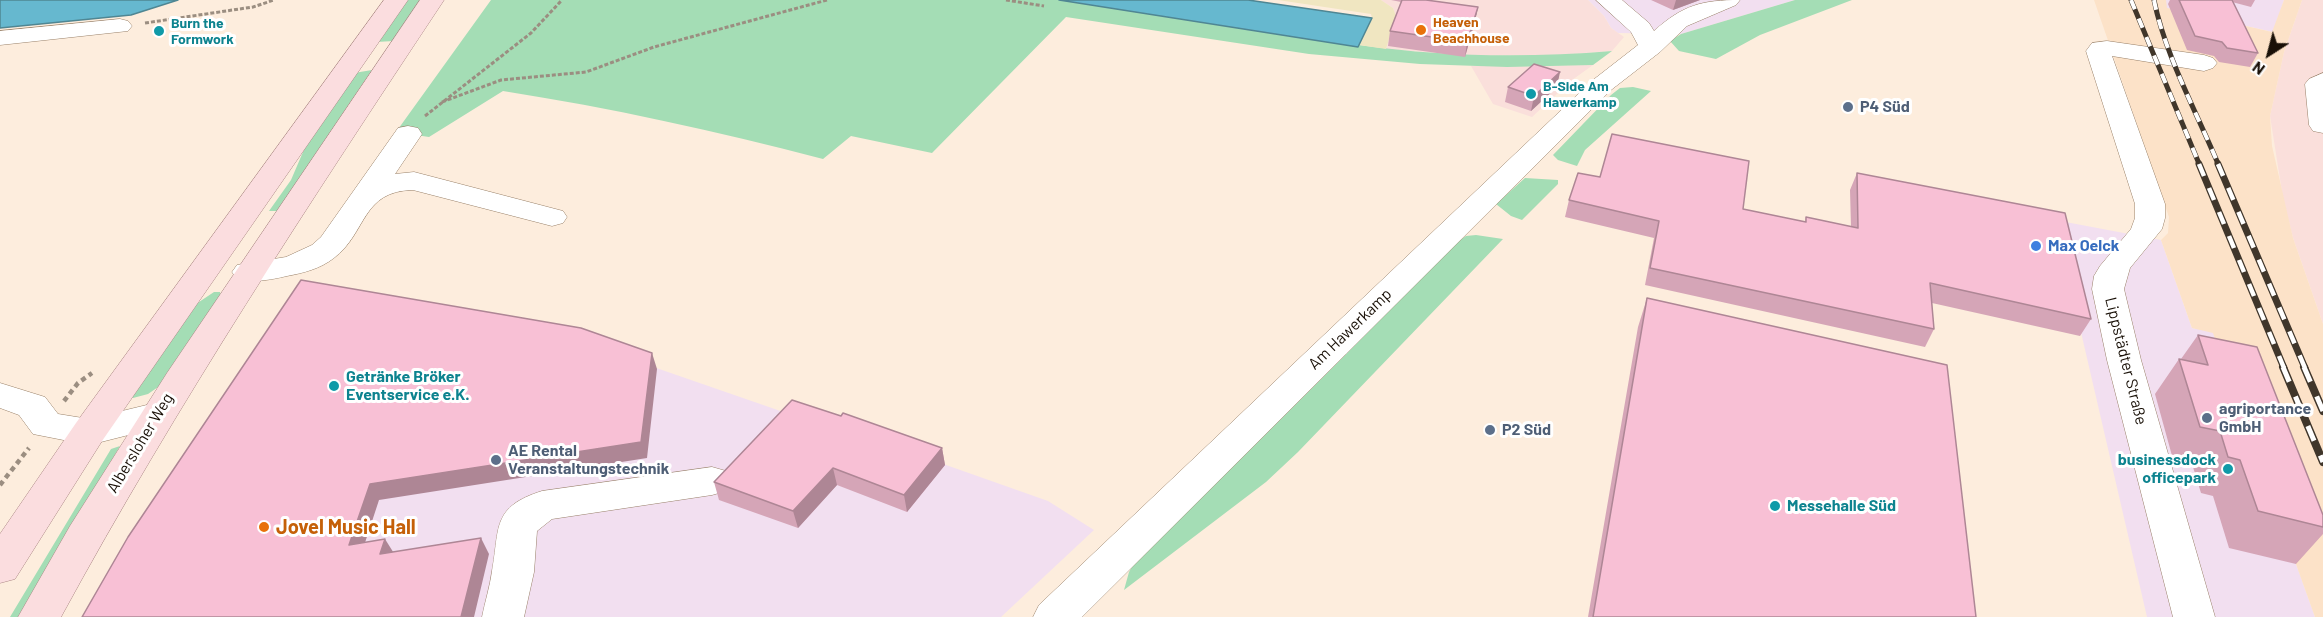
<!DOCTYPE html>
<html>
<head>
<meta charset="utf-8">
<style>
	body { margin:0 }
	#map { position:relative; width:2323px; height:617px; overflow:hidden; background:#fdeddd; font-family:Barlow,sans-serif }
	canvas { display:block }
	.north { position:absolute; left:2239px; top:24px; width:60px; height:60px; -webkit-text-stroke:4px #fff; paint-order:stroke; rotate:216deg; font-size:16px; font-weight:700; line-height:24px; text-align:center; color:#191007 }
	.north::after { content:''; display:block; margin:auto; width:21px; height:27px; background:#191007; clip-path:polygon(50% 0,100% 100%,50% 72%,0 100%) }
</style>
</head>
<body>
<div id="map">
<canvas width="2323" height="617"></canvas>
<div class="north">N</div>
</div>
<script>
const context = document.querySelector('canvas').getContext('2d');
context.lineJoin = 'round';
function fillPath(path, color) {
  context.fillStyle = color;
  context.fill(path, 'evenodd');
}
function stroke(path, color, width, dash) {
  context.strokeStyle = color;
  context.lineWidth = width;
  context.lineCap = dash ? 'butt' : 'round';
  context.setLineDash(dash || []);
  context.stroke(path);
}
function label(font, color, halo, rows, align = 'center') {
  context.font = font + ' Barlow,sans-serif';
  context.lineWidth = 6;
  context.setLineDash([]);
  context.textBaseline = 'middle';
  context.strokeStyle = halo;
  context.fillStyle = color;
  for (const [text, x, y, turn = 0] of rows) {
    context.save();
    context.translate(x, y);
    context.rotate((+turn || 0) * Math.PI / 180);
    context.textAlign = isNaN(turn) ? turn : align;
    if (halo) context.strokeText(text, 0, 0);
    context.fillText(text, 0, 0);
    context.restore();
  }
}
fillPath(new Path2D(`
	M1588,0h207l-114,34 -63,-1 -7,-5 -7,-12z
	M2166,0h118l-11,32 -107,-24z
	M2055,220l106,20 31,88 21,4 102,285h-168z
	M587,344l257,89 3,-3 201,71 46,29 -93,87h-896z`), '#f2dff0');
fillPath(new Path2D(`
	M1381,0h207l16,16 7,12 13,9 -12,14 -52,4 -90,1 -84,-7 10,-33 -3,-8z
	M2302,0h21v324l-30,-86 -10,-40 -13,-82 14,-64z
	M1593,65l-21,15 -40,37 -39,-13 -22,-38z`), '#fadfdb');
fillPath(new Path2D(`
	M2094,0h72l1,8 105,24 12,-32h18l-18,52 -14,64 2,30 21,92 30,86v293h-8l-102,-284 -21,-5 -31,-88 7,-7 1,-16z`), '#fce2c8');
fillPath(new Path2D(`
	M407,0h15l-28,41 -18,1z
	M491,0h568l299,47 1,-2c85,12 168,13 253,6l-19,14 -86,2 -87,-3 -111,-10 -243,-37 -134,136 -81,-17 -28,23c-106,-28 -212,-51 -320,-68l-74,46 -33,-5z
	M1795,0h57l-92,35 -44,24 -37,-8 -9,-10 11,-7z
	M372,70l-95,141h-8l22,-31 18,-42 45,-65z
	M1633,87l18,4 -66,59 -8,16 -19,-6 -5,-5 58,-60 9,-7z
	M1525,178l33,2v4l-36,36 -11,-4 -15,-12z
	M1476,235l27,4 -205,213 -32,30 -142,108 5,-18 7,-12 321,-318 9,-6z
	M214,292h6l1,3 -60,90 -13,9 -15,4 -2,-2 62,-90z
	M120,446l-99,171h-11l101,-168z`), '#a4ddb5');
fillPath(new Path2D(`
	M1278,0h103l12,8 3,8 -10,33 -27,-4 13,-27 -1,-4z`), '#f0e6c1');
const water = new Path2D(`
	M0,0h178l-47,15 -131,13z
	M1059,0h189l124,18 -14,29z`);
fillPath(water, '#66b8cf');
stroke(water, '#4f8693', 1.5);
const minor = new Path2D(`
	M1596,0h26l27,23 5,8c29,-26 48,-31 86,-31l-4,5 -49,21 -27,26 -49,38 -529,527h-49l6,-12 554,-525 45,-35 -7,-13z
	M120,19l8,2 4,5 -4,5 -128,14v-14z
	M2107,41l97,14 9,3 4,5 -4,5 -9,3 -92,-15 53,148v14l-3,11 -32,39 -6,21 17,71 74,257h-42l-66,-257 -15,-71 2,-13 6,-10 31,-37 4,-11v-14l-49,-153 6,-8z
	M2323,73v60l-10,-2 -4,-6 -4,-41 4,-5z
	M408,126l10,2 4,6 -27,40 19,-2 149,39 4,6 -4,6 -11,3 -139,-36c-52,1 -46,43 -79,68 -14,11 -31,15 -47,18 -17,4 -34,7 -50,3l-5,-7 5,-7 49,-8 26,-12 9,-8 77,-109z
	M0,383l45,14 13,17 31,5 66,-16 13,4 5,9 -5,9 -79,20 -56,-11 -14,-19 -19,-7z
	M712,467l14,4 5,10 -5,10 -14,4 -160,24 -15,12 -3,41 -10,45h-42c3,-15 8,-31 10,-46 8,-43 -1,-64 50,-80z`);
const major = new Path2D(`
	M384,0h24l-306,441 -87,138 -15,4v-49l76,-111z
	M420,0h24c-134,202 -267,404 -383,617h-43l52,-91 97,-153z`);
stroke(minor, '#998169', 1);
stroke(major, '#ab8785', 1);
stroke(new Path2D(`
	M1006,0l38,6
	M145,23l108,-16 21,-7
	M442,102l59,-22 85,-8 68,-25 173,-47
	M425,116l106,-83 31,-33`), '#9b8e81', 3, [4, 2]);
stroke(new Path2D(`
	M64,401l14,-18 14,-10
	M0,485l29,-37`), '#9b8e81', 4.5, [5, 4]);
fillPath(minor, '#fff');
fillPath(major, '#fbdddf');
const railFar2 = new Path2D(`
	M2131,0l69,166
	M2154,0c11,55 43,113 65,166`);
const railFar1 = new Path2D(`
	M2199,164l85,204
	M2218,164l87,204`);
const rail = new Path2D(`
	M2283,367l40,95
	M2304,367l19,44`);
stroke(railFar2, '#40362b', 5);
stroke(railFar1, '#40362b', 7);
stroke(rail, '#40362b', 8);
stroke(railFar2, '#fff', 4, [10]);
stroke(railFar1, '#fff', 4.5, [13]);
stroke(rail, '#fff', 5, [16]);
fillPath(new Path2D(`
	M1391,0h35l52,7 -3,14 -10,36 -77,-11 2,-15 11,-29z
	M1651,0h49l-27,10z
	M2170,0h85l-4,7 -19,-5 26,51 -8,14 -31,-5 -5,-6 -27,-6 -19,-46z
	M1508,87h49l-26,24 -26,-9z
	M1857,173l234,146 -11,17 -148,-33 2,26 -9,18 -280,-62 9,-47 -89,-21 4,-17 174,9 62,13 1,-5 45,10 -1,-37z
	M1647,298l329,319h-388l50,-290z
	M2198,335l125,180v19l-27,30 -67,-16 -16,-52 -12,-3 -8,-26 -19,-4 -19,-69 24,-35h2z
	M841,416l101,32 3,17 -38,47 -70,-27 -39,43 -79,-28 -5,-18z`), '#d5a5b7');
fillPath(new Path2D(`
	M1676,0h24l-27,10z
	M1478,7l-3,14 -10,36 2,-15z
	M1560,72l-3,15 -26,24 3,-15z
	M652,353l5,16 -10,89 -268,42 -20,61 -10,-16 21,-61z
	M942,448l3,17 -38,47 -3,-17z
	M833,468l4,17 -39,43 -5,-17z
	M481,538l8,16 -15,63h-13z
	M385,539l10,16 -15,-1z`), '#ae8695');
const building = new Path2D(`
	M1402,0h24l52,7 -11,35 -77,-11z
	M2179,0h53l26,53 -31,-5 -5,-6 -27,-6z
	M1534,64l26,8 -26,24 -26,-9z
	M1612,134l137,27 -6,48 63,13v-5l52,11 -1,-55 208,40 26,106 -161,-36 4,46 -284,-61 9,-47 -90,-21 9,-27 22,4z
	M301,280l280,48 71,25 -11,89 -271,42 -21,61 36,-6 -5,15 101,-16 -20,79h-379l46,-80z
	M1647,298l300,67 29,252h-383z
	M2198,335l59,12 66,168v12l-65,-16 -18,-51 -12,-3 -8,-26 -20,-4 -21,-68 29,6z
	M792,400l49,16 2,-3 99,35 -38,47 -71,-27 -40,43 -79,-29z`);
fillPath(building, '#f8c0d5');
stroke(building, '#ae8695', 1.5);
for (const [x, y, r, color] of [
	[1421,30,6,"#e8710a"],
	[159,31,6,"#0f9aa8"],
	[1531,94,6,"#0f9aa8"],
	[1848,107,6,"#5c6f8a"],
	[2036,246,6,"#3f7fe0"],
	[334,386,6,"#0f9aa8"],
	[2207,418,6,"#5c6f8a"],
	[1490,430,6,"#5c6f8a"],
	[496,460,6,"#5c6f8a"],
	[2228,469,6,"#0f9aa8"],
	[1775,506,6,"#0f9aa8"],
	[264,527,6,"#e8710a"]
]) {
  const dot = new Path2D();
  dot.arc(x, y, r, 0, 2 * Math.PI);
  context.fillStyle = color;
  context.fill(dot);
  stroke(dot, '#fff', 2);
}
label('bold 14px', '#c56008', '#fff', [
	["Heaven",1433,22],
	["Beachhouse",1433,38]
], 'left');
label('bold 14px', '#0d838f', '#fff', [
	["Burn the",171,23],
	["Formwork",171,39],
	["B-Side Am",1543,86],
	["Hawerkamp",1543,102]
], 'left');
label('bold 16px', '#4e5e75', '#fff', [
	["P4 Süd",1860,107],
	["agriportance",2219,409],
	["GmbH",2219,427],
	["P2 Süd",1502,430],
	["AE Rental",508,451],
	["Veranstaltungstechnik",508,469]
], 'left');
label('bold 16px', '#366cbe', '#fff', [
	["Max Oelck",2048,246]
], 'left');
label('16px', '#191007', '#fff', [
	["Am Hawerkamp",1350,329,-44],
	["Lippstädter Straße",2126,361,76],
	["Albersloher Weg",140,443,-59]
]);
label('bold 16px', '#0d838f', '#fff', [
	["Getränke Bröker",346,377],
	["Eventservice e.K.",346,395],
	["businessdock",2216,460,"right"],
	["officepark",2216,478,"right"],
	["Messehalle Süd",1787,506]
], 'left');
label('bold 20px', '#c56008', '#fff', [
	["Jovel Music Hall",276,527]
], 'left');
</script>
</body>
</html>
